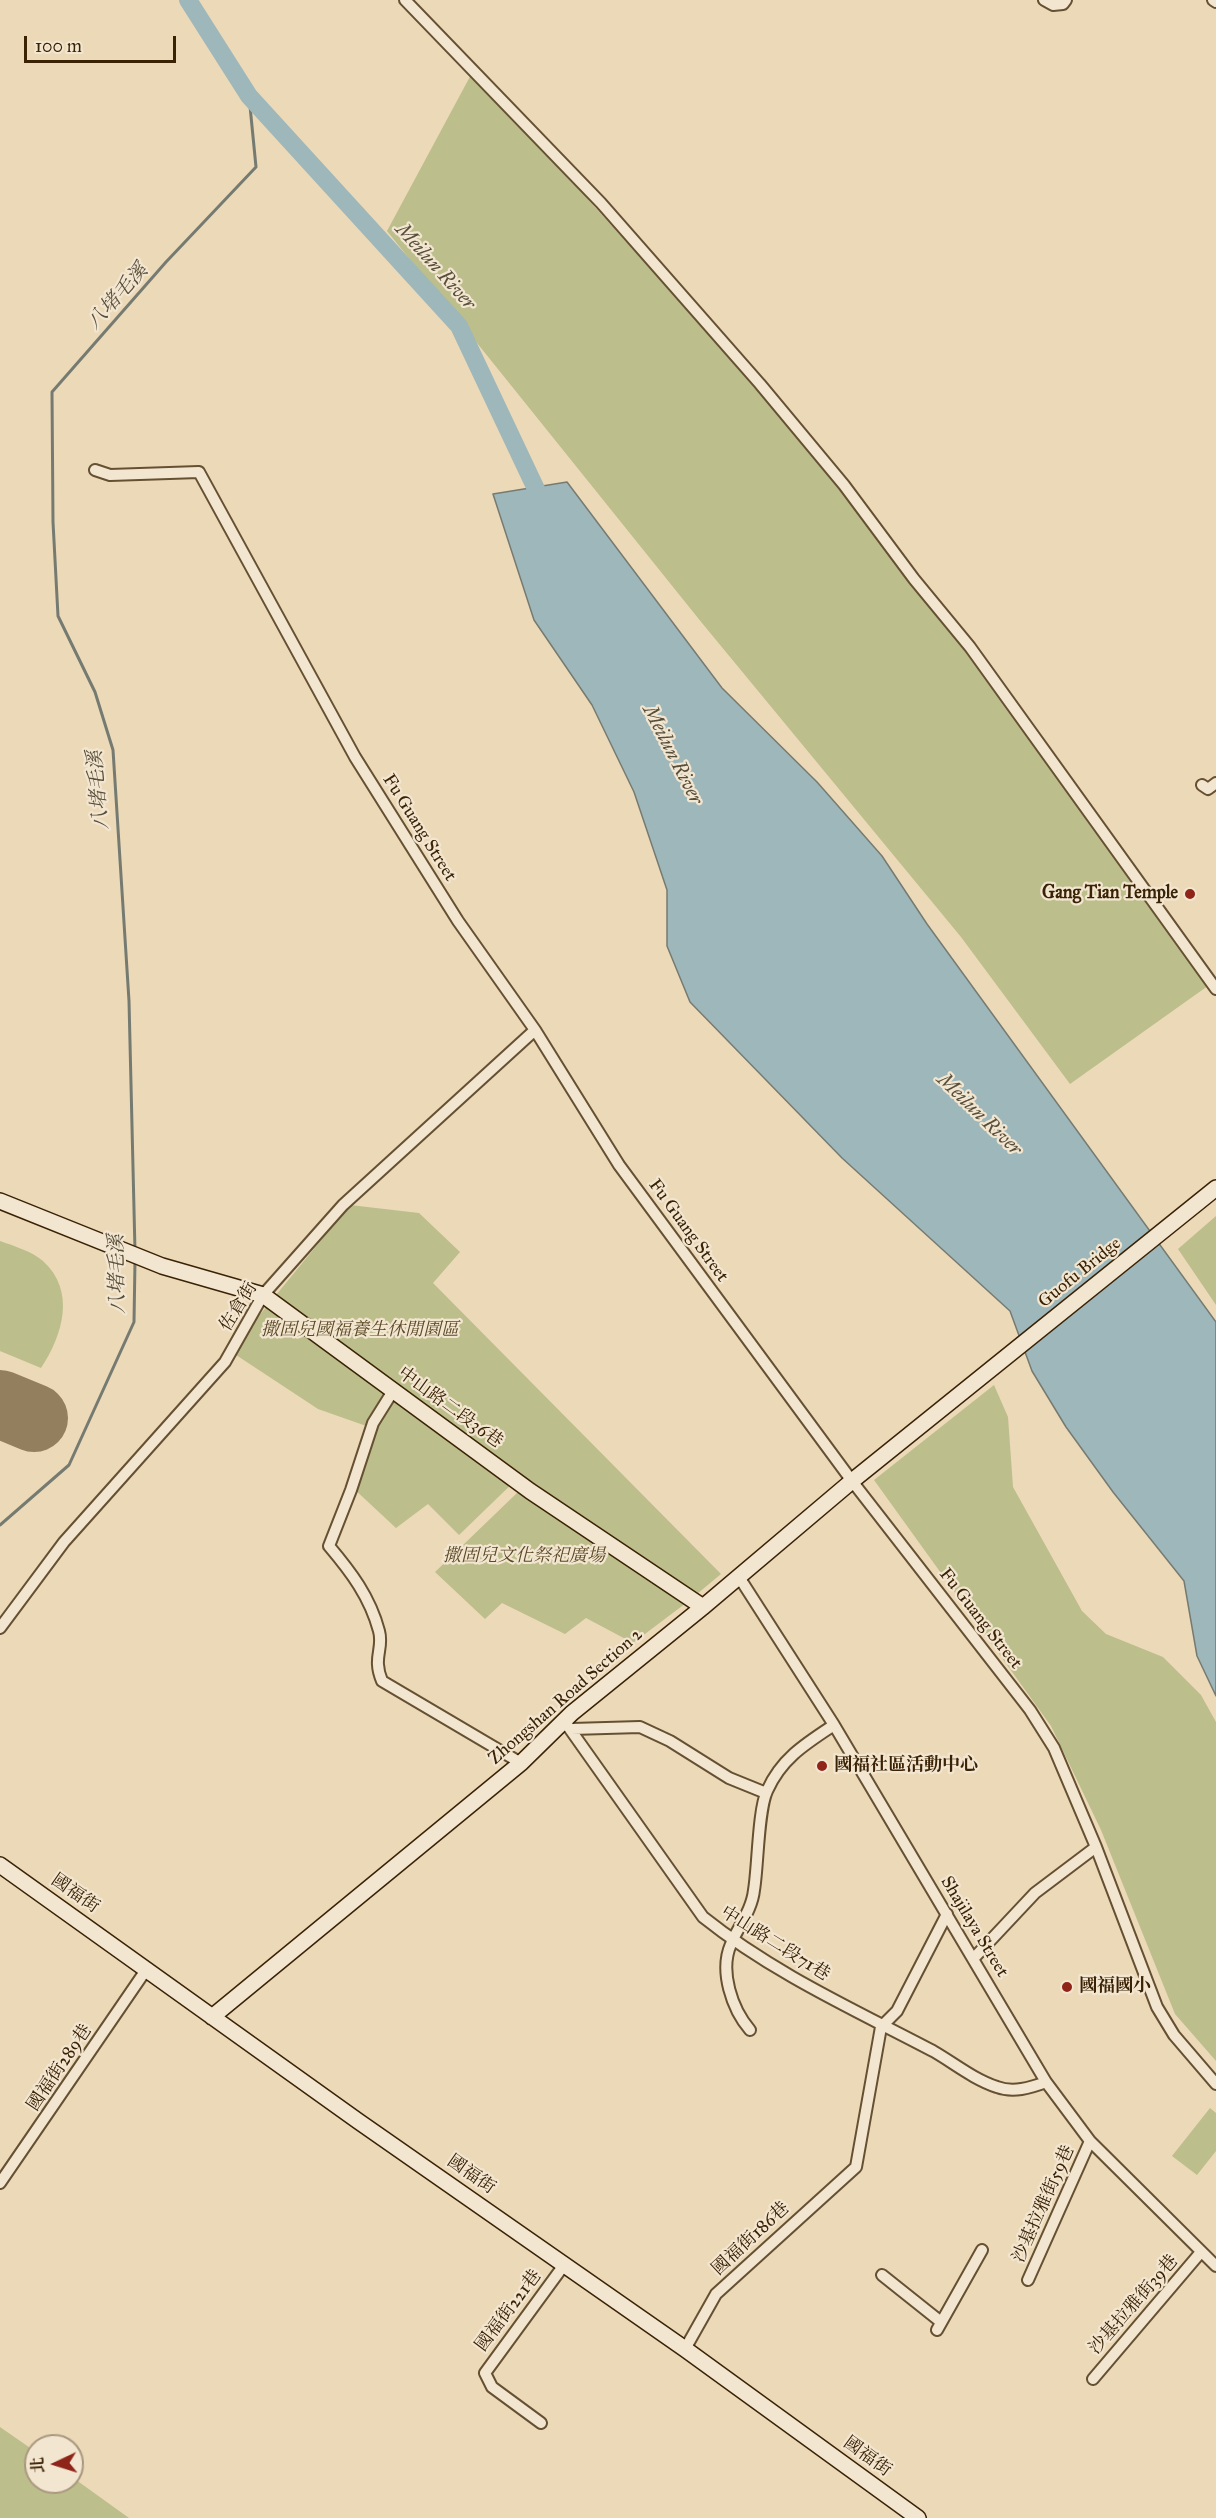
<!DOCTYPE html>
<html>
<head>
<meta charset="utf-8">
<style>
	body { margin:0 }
	#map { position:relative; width:1216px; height:2518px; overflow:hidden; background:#ecd9b8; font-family:"IM FELL Great Primer","Noto Serif TC",serif }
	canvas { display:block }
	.north { position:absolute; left:24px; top:2434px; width:60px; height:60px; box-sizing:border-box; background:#f3e6d1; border:2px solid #a9987f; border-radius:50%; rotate:266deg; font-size:16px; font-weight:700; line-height:24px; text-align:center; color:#3a2205 }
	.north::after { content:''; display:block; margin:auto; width:21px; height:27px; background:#8f2418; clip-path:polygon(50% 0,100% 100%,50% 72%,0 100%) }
	.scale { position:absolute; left:24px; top:36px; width:152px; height:27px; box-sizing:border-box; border:3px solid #3a2205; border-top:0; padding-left:8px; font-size:18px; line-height:21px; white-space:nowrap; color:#3a2205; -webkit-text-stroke:4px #f3e6d1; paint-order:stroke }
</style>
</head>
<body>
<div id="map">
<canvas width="1216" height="2518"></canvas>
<div class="north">北</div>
<div class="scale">100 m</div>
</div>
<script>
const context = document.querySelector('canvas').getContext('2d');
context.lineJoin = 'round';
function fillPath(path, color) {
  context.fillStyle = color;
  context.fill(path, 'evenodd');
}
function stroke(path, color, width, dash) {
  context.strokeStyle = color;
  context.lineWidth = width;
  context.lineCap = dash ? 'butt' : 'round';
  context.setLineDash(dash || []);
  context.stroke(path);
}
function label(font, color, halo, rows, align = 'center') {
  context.font = font + ' "IM FELL Great Primer","Noto Serif TC",serif';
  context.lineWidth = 4.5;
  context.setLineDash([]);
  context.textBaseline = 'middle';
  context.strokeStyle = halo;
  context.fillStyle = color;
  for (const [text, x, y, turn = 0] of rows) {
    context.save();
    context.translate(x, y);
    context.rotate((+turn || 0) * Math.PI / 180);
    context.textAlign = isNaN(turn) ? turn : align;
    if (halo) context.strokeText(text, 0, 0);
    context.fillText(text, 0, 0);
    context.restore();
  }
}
fillPath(new Path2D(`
	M473,71l371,414 368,498 -142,101 -109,-147 -259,-314 -315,-392z
	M350,1205l69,8 41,39 -27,31 288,291 -24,20 -178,-117 -60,58 -31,-31 -32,24 -44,-41 20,-59 -54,-19 -88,-58z
	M1216,1216v89l-38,-56z
	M0,1241c14,5 31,10 43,20 33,30 20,74 -2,107l-41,-17z
	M994,1385l14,32 5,70 69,124 24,23 57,23 38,38 15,27v339l-41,-47 -74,-184 -50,-104 -177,-246z
	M518,1492l168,111 -53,40 -47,-25 -21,16 -63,-31 -17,16 -50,-47z
	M1210,2108l6,5v38l-19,24 -25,-19z
	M0,2427l36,25v30h36v-5l57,41h-129z`), '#bcbe8b');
const water = new Path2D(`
	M567,482l155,206 95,94 65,74 45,68 289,398v374l-19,-40 -13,-75 -71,-89 -47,-65 -34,-56 -22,-60 -168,-153 -152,-156 -23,-56v-56l-33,-98 -42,-87 -58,-85 -41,-126z`);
fillPath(water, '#9eb7ba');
stroke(water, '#767b72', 1.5);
stroke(new Path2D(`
	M135,1251l-6,-250 -16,-251 -18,-58 -37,-76 -5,-94 -1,-130 114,-130 90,-95 -7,-71
	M0,1525l69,-60 65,-143 1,-61`), '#767b72', 3);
stroke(new Path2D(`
	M188,0l61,96 210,230 86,182`), '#9eb7ba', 18);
stroke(new Path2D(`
	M0,1404l34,14`), '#937e5e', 68);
const street = new Path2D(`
	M405,0l196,203 159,181 84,101 70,94 56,68 246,342
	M1044,0l9,5 10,-1 3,-4
	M1213,0l3,2
	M95,470l15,5 89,-3 156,285 103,164 77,109 84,135 233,316 178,229 24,38 42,99 61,160 17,28 42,49
	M1202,785l6,4 8,-6
	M393,1391l-20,32 -22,67 -22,56c22,26 41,51 50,85 5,18 -7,26 3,50l139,82
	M739,1577l95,148 212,357 44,59 126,125
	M0,1628l64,-86 161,-180 38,-67 80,-90 192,-175
	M565,1722l138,195c70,56 152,93 230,134 21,12 40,28 64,36 16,6 33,1 49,-5
	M572,1729l68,-2 30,14 59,37 37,15
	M973,1959l62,-66 61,-46
	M750,2030c-18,-21 -31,-59 -19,-86 7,-17 21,-34 23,-54 4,-23 4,-80 13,-99 14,-32 38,-47 67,-66
	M0,2183l146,-213
	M882,2275l59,47
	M1028,2280l62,-139
	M937,2330l45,-80
	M685,2349l31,-55 140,-127 25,-140 16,-16 50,-97
	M1093,2379l108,-127
	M541,2423l-49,-36 -7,-14 79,-108`);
const secondary = new Path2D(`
	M0,1201l162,65 101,29 267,196 173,116
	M0,1865l358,256 327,228 233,169
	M212,2017l309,-254 51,-50 131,-106 149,-126 364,-293`);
stroke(street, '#665032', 14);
stroke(secondary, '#3a2205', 18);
stroke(street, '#f3e6d1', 10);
stroke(secondary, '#f3e6d1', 15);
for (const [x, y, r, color] of [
	[1190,894,6,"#8f2418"],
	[822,1766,6,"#8f2418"],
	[1067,1987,6,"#8f2418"]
]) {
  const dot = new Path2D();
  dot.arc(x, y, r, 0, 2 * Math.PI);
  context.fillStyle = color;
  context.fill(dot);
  stroke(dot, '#f3e6d1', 2);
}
label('18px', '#3a2205', '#f3e6d1', [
	["Fu Guang Street",419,828,58],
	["Fu Guang Street",688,1231,54],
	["Guofu Bridge",1080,1273,-39],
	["佐倉街",239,1307,-58],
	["中山路二段36巷",450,1408,36],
	["Fu Guang Street",980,1619,52],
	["Zhongshan Road Section 2",566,1697,-41],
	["國福街",75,1894,35],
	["Shajilaya Street",974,1927,59],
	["中山路二段71巷",775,1944,32],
	["國福街289巷",60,2068,-56],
	["國福街",471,2175,35],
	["沙基拉雅街59巷",1044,2204,-66],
	["國福街186巷",751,2239,-43],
	["沙基拉雅街39巷",1134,2305,-49],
	["國福街221巷",509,2311,-53],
	["國福街",867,2457,36]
]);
label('bold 18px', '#3a2205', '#f3e6d1', [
	["Gang Tian Temple",1178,894,"right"],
	["國福社區活動中心",834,1766],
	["國福國小",1079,1987]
], 'left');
label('italic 18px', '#5a4926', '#f3e6d1', [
	["撒固兒國福養生休閒園區",360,1331],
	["撒固兒文化祭祀廣場",524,1557]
]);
label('italic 20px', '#584f3b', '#f3e6d1', [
	["Meilun River",435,267,48],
	["八堵毛溪",118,297,-48],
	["Meilun River",672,755,63],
	["八堵毛溪",99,790,-95],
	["Meilun River",979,1115,44],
	["八堵毛溪",118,1274,-91]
]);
</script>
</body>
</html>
